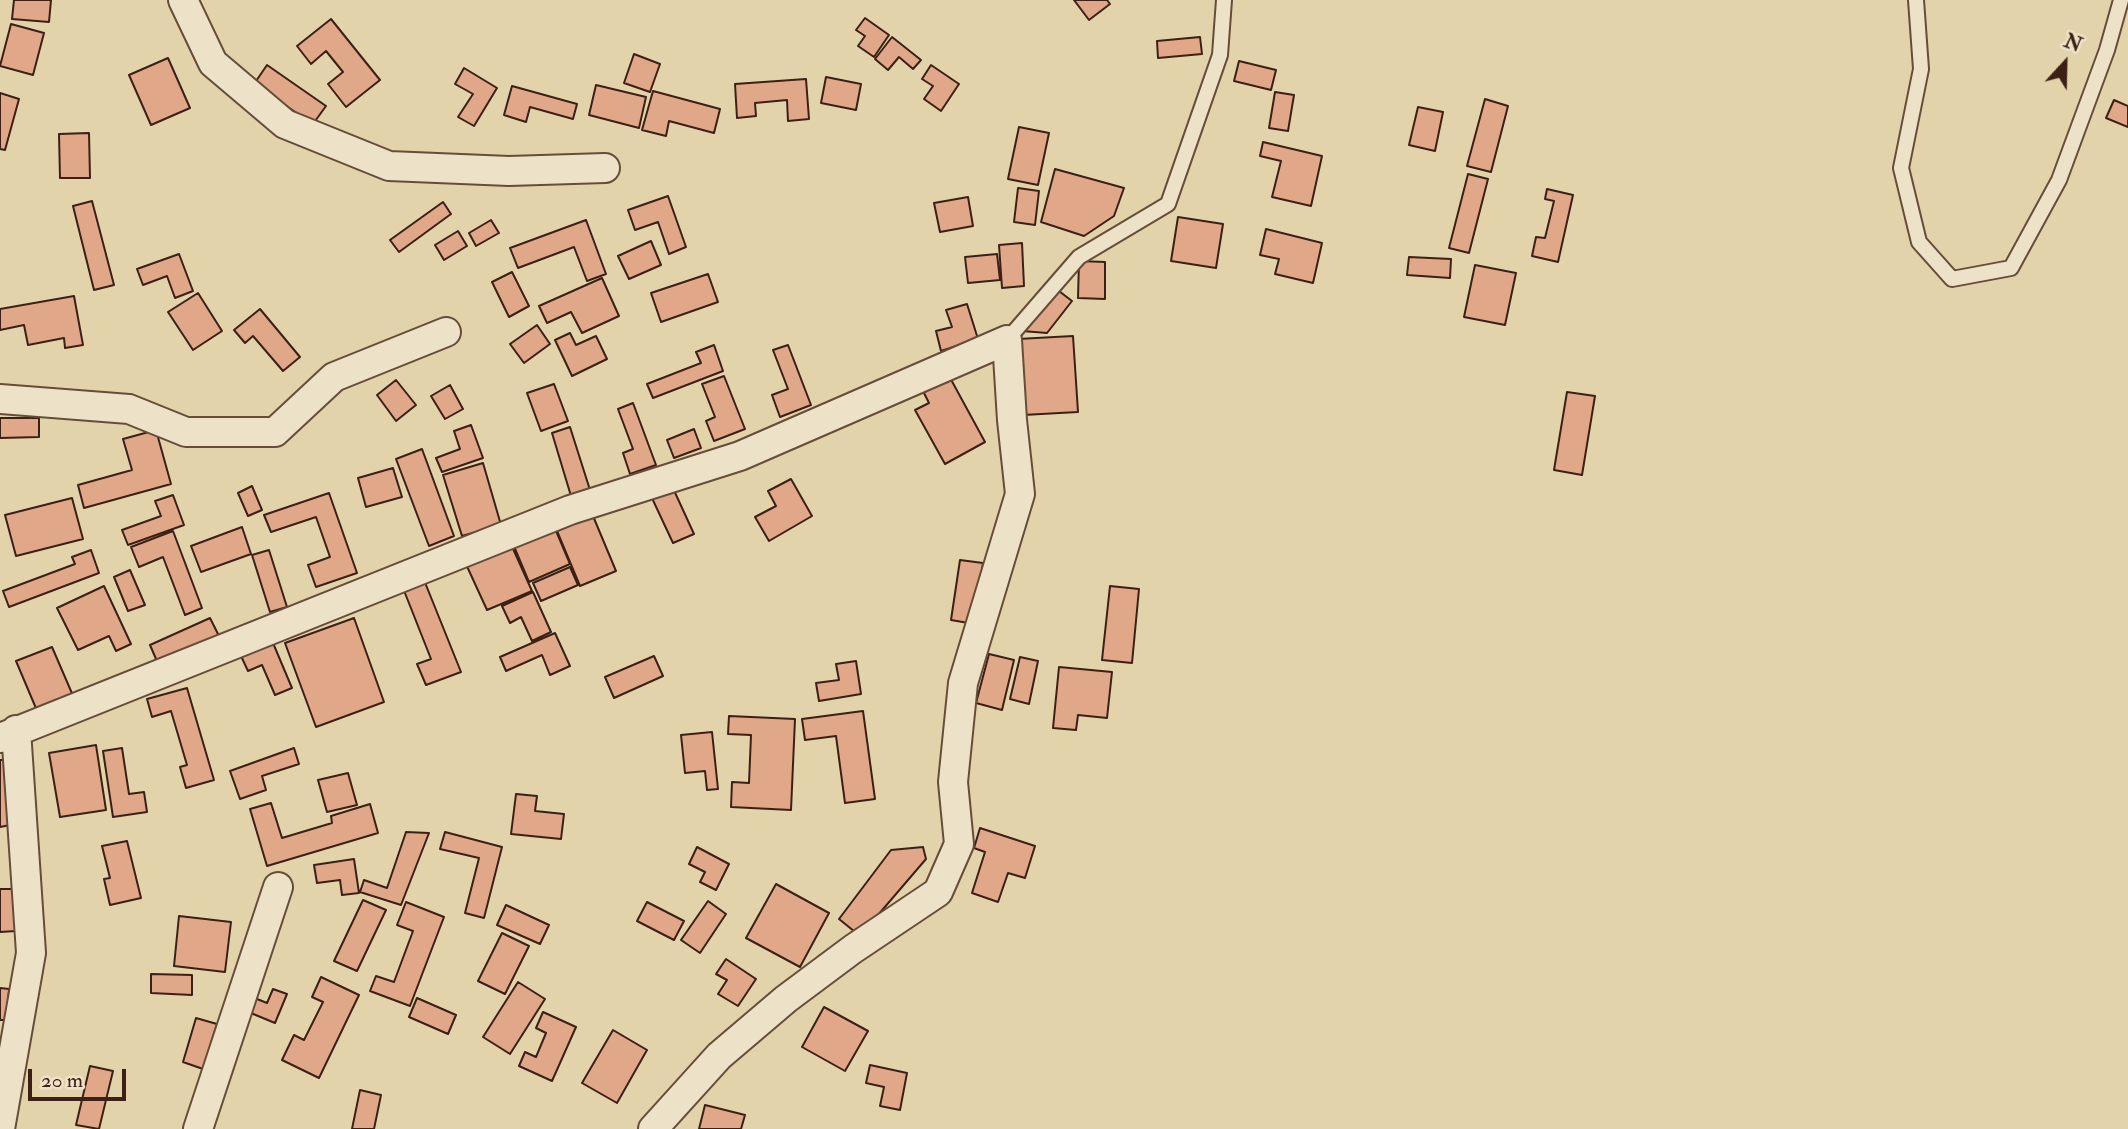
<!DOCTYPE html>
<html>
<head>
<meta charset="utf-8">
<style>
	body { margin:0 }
	#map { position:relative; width:2128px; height:1129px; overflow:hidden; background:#e3d3aa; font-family:"IM FELL Double Pica",serif }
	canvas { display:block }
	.north { position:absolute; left:2030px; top:28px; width:70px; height:70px; -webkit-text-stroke:5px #ede2c8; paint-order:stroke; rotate:22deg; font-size:19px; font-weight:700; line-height:28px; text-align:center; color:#3c2015 }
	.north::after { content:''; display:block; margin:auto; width:24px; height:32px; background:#3c2015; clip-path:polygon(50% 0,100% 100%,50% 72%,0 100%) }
	.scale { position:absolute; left:28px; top:1069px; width:98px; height:32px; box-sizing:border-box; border:4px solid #3c2015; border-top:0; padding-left:9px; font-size:21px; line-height:24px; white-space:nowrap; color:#3c2015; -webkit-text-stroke:5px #ede2c8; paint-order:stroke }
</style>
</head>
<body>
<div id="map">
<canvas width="2128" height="1129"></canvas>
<div class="north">N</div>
<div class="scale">20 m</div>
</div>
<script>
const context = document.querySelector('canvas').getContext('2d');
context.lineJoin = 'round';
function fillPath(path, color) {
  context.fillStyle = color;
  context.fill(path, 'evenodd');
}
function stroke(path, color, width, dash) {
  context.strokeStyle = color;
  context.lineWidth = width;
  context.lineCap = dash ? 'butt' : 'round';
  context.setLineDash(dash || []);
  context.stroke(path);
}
const building = new Path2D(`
	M14,0h37l-2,22 -37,-3z
	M1074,0h33l3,4 -21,16z
	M865,18l24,17 -15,22 -16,-11 7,-10 -9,-6z
	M331,19l49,61 -34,27 -18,-23 15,-12 -17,-21 -15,13 -14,-18z
	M11,24l33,9 -11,42 -33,-9z
	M892,37l29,23 -8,9 -14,-12 -11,13 -13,-11z
	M1200,37l2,17 -44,4 -1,-17z
	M634,54l26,10 -10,28 -26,-9z
	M168,58l22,50 -39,17 -22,-50z
	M1239,61l37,9 -5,20 -37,-9z
	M267,65l59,41 -13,18 -59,-40z
	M931,65l28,19 -18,27 -17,-12 9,-13 -11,-7z
	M464,68l33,20 -23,38 -16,-9 15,-23 -18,-10z
	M826,77l35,7 -5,26 -35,-7z
	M806,79l3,40 -21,2 -1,-21 -32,3 1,13 -19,2 -2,-34z
	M596,85l50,12 -7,31 -50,-13z
	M512,86l65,18 -4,15 -43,-12 -4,15 -22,-7z
	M653,91l67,18 -6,24 -45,-12 -3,15 -24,-6z
	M1275,92l19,3 -6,36 -19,-3z
	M0,93l19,6 -14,51 -5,-1z
	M1485,99l23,7 -17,66 -24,-6z
	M2114,100l14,6v21l-22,-9z
	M1418,107l25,5 -8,39 -26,-6z
	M1019,127l30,6 -11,52 -30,-6z
	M89,133l1,45h-30l-1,-44z
	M1263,142l59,14 -11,50 -39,-9 9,-36 -21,-5z
	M1055,169l69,19 -10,28 -30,20 -43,-14z
	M1468,174l20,5 -19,74 -20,-5z
	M1018,188l21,3 -4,34 -21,-3z
	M1547,189l26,6 -15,67 -26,-6 4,-19 9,1 9,-37 -9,-2z
	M668,196l18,51 -17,7 -11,-32 -23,8 -7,-20z
	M968,197l5,29 -33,6 -6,-29z
	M92,201l22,84 -20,5 -21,-84z
	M443,202l8,12 -52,38 -9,-12z
	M1178,217l45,7 -7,44 -45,-7z
	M491,220l8,13 -23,13 -7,-13z
	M586,220l20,54 -19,7 -13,-34 -56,21 -8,-20z
	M1266,229l56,14 -9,40 -38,-9 4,-15 -19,-4z
	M458,231l9,15 -23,14 -9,-15z
	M651,241l10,24 -32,14 -11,-23z
	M1022,243l2,43 -22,2 -3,-43z
	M179,254l14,37 -18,7 -8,-22 -24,9 -6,-16z
	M997,254l3,26 -32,3 -3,-26z
	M1409,257l42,2 -1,19 -43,-3z
	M1079,261l26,1v37l-27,-1z
	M1475,265l41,8 -11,52 -41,-8z
	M512,272l17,34 -20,11 -17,-35z
	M708,274l10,28 -57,20 -10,-29z
	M602,278l17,38 -37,17 -11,-21 -24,11 -8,-17z
	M1055,288l17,13 -25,32 -25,-2z
	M198,293l24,38 -29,19 -25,-38z
	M74,296l9,49 -18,3 -1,-10 -36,7 -4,-20 -24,5v-21z
	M967,304l11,35 -37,12 -5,-20 16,-4 -6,-17z
	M260,309l40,48 -17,14 -30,-35 -8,7 -11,-13z
	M537,325l13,19 -26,19 -14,-19z
	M570,333l6,12 20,-9 11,23 -35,17 -17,-36z
	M1073,336l5,76 -55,3 -5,-76z
	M714,345l9,26 -70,27 -6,-14 54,-21 -5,-11z
	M788,345l23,60 -31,12 -8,-22 16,-6 -15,-39z
	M948,374l37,68 -40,22 -30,-54 14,-7 -7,-14z
	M724,376l21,53 -31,12 -8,-20 9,-4 -13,-33z
	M396,380l20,25 -20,16 -19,-26z
	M554,384l14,37 -27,10 -14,-38z
	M450,385l13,24 -18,10 -14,-23z
	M1567,392l28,4 -13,79 -28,-5z
	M633,403l23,62 -26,9 -7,-21 10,-4 -15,-40z
	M0,418h39v19l-39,1z
	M471,425l12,33 -41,14 -6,-14 24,-9 -6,-18z
	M570,427l20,63 -19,6 -19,-63z
	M694,429l7,19 -27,10 -7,-18z
	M156,430l15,54 -87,24 -6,-23 54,-15 -9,-31z
	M422,449l32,87 -25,10 -33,-87z
	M483,463l18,62 -39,11 -19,-61z
	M393,468l9,29 -36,10 -8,-29z
	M791,479l21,37 -43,25 -14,-24 21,-11 -8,-15z
	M252,486l10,24 -14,6 -10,-23z
	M672,486l22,48 -21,9 -22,-47z
	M329,493l28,80 -41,14 -8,-22 22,-8 -14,-40 -45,15 -7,-17z
	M173,495l11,30 -56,20 -6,-15 39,-14 -6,-15z
	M72,498l11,41 -67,17 -11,-41z
	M593,516l23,55 -36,15 -23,-55z
	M554,526l16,38 -41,18 -16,-38z
	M242,527l9,27 -50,18 -10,-26z
	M173,531l29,77 -17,7 -22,-58 -24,10 -8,-20z
	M510,542l22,49 -45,19 -22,-48z
	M91,550l8,23 -90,34 -6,-16 72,-27 -3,-7z
	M269,550l18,57 -17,5 -18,-57z
	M960,560l23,3 -9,61 -23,-4z
	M570,567l8,18 -37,16 -8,-18z
	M130,570l15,35 -17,6 -14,-34z
	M424,580l37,92 -35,13 -9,-21 14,-5 -28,-71z
	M104,586l27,58 -15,7 -7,-15 -31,14 -21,-42z
	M1110,586l29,3 -7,74 -30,-3z
	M533,592l18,40 -19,9 -11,-24 -11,6 -8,-17z
	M210,618l10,20 -61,28 -9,-21z
	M354,618l30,84 -68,25 -31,-84z
	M555,633l15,33 -20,9 -8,-20 -36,16 -6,-14z
	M273,643l19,45 -17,7 -13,-30 -14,6 -7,-15z
	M52,647l22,51 -36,15 -22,-52z
	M989,654l25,6 -12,50 -26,-7z
	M654,656l9,20 -49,22 -9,-21z
	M1020,657l18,4 -9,43 -19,-5z
	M856,661l5,33 -42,7 -3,-18 23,-3 -3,-16z
	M1059,667l53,5 -5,46 -29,-3 -2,15 -23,-2z
	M187,688l27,92 -28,8 -6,-21 7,-2 -16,-54 -19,6 -5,-18z
	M863,711l12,88 -30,4 -9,-67 -31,4 -3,-21z
	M729,716l66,3 -4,91 -60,-3 1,-25 17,1 2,-48 -23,-1z
	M712,732l6,57 -11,1 -2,-19 -20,2 -4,-38z
	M96,745l10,65 -46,7 -11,-64z
	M122,748l7,46 15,-2 3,20 -34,5 -10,-66z
	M294,748l5,16 -37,12 4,14 -26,9 -10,-28z
	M0,760h4l11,64 -15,3z
	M348,773l9,32 -30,7 -9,-32z
	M516,794l21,2 -2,15 29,3 -3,25 -50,-5z
	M271,803l11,35 50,-15 -1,-7 39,-12 8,29 -111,33 -17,-57z
	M980,828l55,18 -10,32 -17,-5 -10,29 -26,-9 13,-41 -11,-4z
	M406,832l23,1 -28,72 -41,-13 4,-12 23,8z
	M445,832l57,15 -18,71 -19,-5 14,-55 -39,-9z
	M127,841l14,57 -31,7 -6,-26 6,-1 -8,-32z
	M697,847l32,17 -13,26 -16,-8 5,-10 -16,-8z
	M923,847l3,12 -66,77 -21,-17 52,-69z
	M354,859l5,34 -17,2 -2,-15 -23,3 -3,-18z
	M776,884l53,29 -29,54 -54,-29z
	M0,889h14l2,42 -16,1z
	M363,900l23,10 -29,61 -23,-10z
	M708,901l18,13 -26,39 -19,-13z
	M406,902l38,15 -34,89 -40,-15 6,-15 18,6 19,-51 -16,-6z
	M647,902l37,19 -10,19 -37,-19z
	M506,905l43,20 -9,19 -43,-19z
	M179,916l52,6 -6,50 -51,-6z
	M502,933l27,13 -24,48 -27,-13z
	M726,959l30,20 -18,27 -20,-12 9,-14 -11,-6z
	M151,974l41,1v20l-41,-2z
	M321,977l38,18 -40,83 -37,-18 12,-25 10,5 19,-38 -11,-5z
	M518,982l27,17 -35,55 -27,-17z
	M0,988l9,1 -2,31h-7z
	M273,989l14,5 -12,29 -29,-12 6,-14 15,6z
	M417,998l39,17 -8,19 -39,-17z
	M824,1007l44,24 -23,40 -43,-24z
	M543,1012l33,15 -24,54 -33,-15 6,-14 11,5 10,-24 -10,-5z
	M196,1018l21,6 -14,45 -20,-7z
	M613,1030l34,20 -30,53 -35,-20z
	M870,1065l37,8 -7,37 -20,-4 4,-19 -18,-4z
	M90,1066l23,5 -14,58 -23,-4z
	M360,1090l21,5 -7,34h-22z
	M705,1105l40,10 -4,14h-42z`);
fillPath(building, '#e0a888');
stroke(building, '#3c2015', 2);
const lane = new Path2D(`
	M1916,0l5,69 -20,99 18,74 33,37 59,-11 48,-88 48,-130 14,-50
	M1007,340l72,-83 89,-53 52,-149 4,-55`);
const street = new Path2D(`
	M183,0l30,63 72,61 104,42 120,5 96,-3
	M0,399l129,10 57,23h89l59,-55 112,-45
	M0,738l570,-228 170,-54 267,-116 5,80 8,74 -57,189 -10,99 6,62 -21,48 -85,57 -67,50 -67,57 -66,73
	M0,1129l31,-176 -15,-223
	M198,1129l80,-242`);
stroke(lane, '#664d3a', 18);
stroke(street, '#664d3a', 32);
stroke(lane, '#ede2c8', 14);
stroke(street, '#ede2c8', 28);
</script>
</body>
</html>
